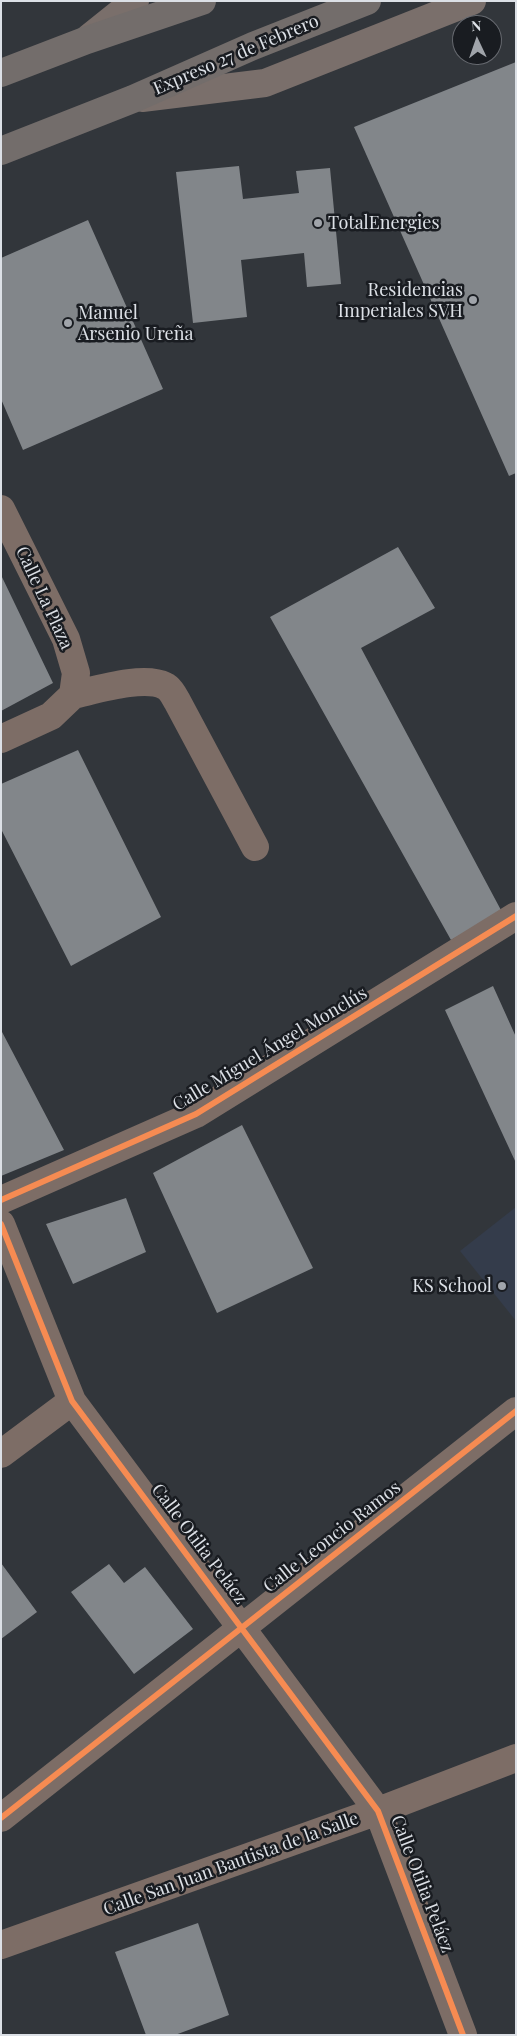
<!DOCTYPE html>
<html>
<head>
<meta charset="utf-8">
<style>
	body { margin:0 }
	#map { position:relative; width:517px; height:2036px; overflow:hidden; background:#32363b; font-family:"Playfair Display",serif }
	canvas { display:block }
	.frame { position:absolute; inset:0; border:2px solid #dce0e6; pointer-events:none }
	.north { position:absolute; left:452px; top:15px; width:50px; height:50px; box-sizing:border-box; background:#191c21; border:1px solid #676a70; border-radius:50%; rotate:357deg; font-size:14px; font-weight:700; line-height:20px; text-align:center; color:#dce0e6 }
	.north::after { content:''; display:block; margin:auto; width:18px; height:22px; background:#a0a4aa; clip-path:polygon(50% 0,100% 100%,50% 72%,0 100%) }
</style>
</head>
<body>
<div id="map">
<canvas width="517" height="2036"></canvas>
<div class="frame"></div>
<div class="north">N</div>
</div>
<script>
const context = document.querySelector('canvas').getContext('2d');
context.lineJoin = 'round';
function fillPath(path, color) {
  context.fillStyle = color;
  context.fill(path, 'evenodd');
}
function stroke(path, color, width, dash) {
  context.strokeStyle = color;
  context.lineWidth = width;
  context.lineCap = dash ? 'butt' : 'round';
  context.setLineDash(dash || []);
  context.stroke(path);
}
function label(font, color, halo, rows, align = 'center') {
  context.font = font + ' "Playfair Display",serif';
  context.lineWidth = 5;
  context.setLineDash([]);
  context.textBaseline = 'middle';
  context.strokeStyle = halo;
  context.fillStyle = color;
  for (const [text, x, y, turn = 0] of rows) {
    context.save();
    context.translate(x, y);
    context.rotate((+turn || 0) * Math.PI / 180);
    context.textAlign = isNaN(turn) ? turn : align;
    if (halo) context.strokeText(text, 0, 0);
    context.fillText(text, 0, 0);
    context.restore();
  }
}
fillPath(new Path2D(`
	M516,1207v114l-56,-70z`), '#343c4b');
fillPath(new Path2D(`
	M516,62v411l-7,3 -155,-349z
	M239,166l4,33 56,-6 -3,-22 34,-3 11,116 -34,3 -3,-34 -63,7 6,57 -54,6 -17,-151z
	M88,220l75,169 -140,61 -22,-51v-141z
	M398,547l37,61 -74,40 141,264 -51,28 -181,-323z
	M1,575l52,108 -52,28z
	M78,750l83,167 -90,49 -70,-137v-45z
	M493,986l23,51v126l-71,-153z
	M1,1030l63,120 -63,26z
	M242,1125l71,143 -96,45 -64,-140z
	M126,1198l20,54 -73,32 -27,-60z
	M1,1563l36,49 -36,27z
	M109,1564l15,19 21,-16 48,62 -59,45 -63,-82z
	M198,1923l31,92 -54,20h-29l-31,-83z`), '#82868a');
stroke(new Path2D(`
	M1,509l65,130 10,34 -3,22 -22,21 -50,23
	M73,695c23,-5 71,-20 92,-9 5,2 9,10 12,15l78,146
	M1,1200l195,-86 320,-198
	M1,1224l71,177 306,410 85,224
	M1,1454l71,-53
	M1,1818l515,-407
	M1,1945l377,-134 138,-53`), '#7d6d66', 28);
stroke(new Path2D(`
	M89,38l46,-37
	M142,98l123,-15 207,-82`), '#7a6f6b', 28);
stroke(new Path2D(`
	M1,73l86,-33 115,-39
	M1,151l132,-52 120,-53 114,-45`), '#736d6b', 28);
stroke(new Path2D(`
	M1,1200l195,-86 320,-198
	M1,1224l71,177 306,410 85,224
	M1,1818l515,-407`), '#f68b52', 6);
for (const [x, y, r, color] of [
	[318,223,5,"#a0a4aa"],
	[473,300,5,"#a0a4aa"],
	[68,323,5,"#a0a4aa"],
	[502,1286,5,"#a0a4aa"]
]) {
  const dot = new Path2D();
  dot.arc(x, y, r, 0, 2 * Math.PI);
  context.fillStyle = color;
  context.fill(dot);
  stroke(dot, '#191c21', 2);
}
label('18px', '#dce0e6', '#191c21', [
	["Expreso 27 de Febrero",236,55,-23],
	["Calle La Plaza",44,598,65],
	["Calle Miguel Ángel Monclús",270,1049,-31],
	["Calle Leoncio Ramos",332,1537,-38],
	["Calle Otilia Peláez",199,1544,53],
	["Calle San Juan Bautista de la Salle",231,1864,-20],
	["Calle Otilia Peláez",422,1884,69]
]);
label('18px', '#dce0e6', '#191c21', [
	["TotalEnergies",328,223],
	["Residencias",463,290,"right"],
	["Imperiales SVH",463,311,"right"],
	["Manuel",78,313],
	["Arsenio Ureña",78,334],
	["KS School",492,1286,"right"]
], 'left');
</script>
</body>
</html>
